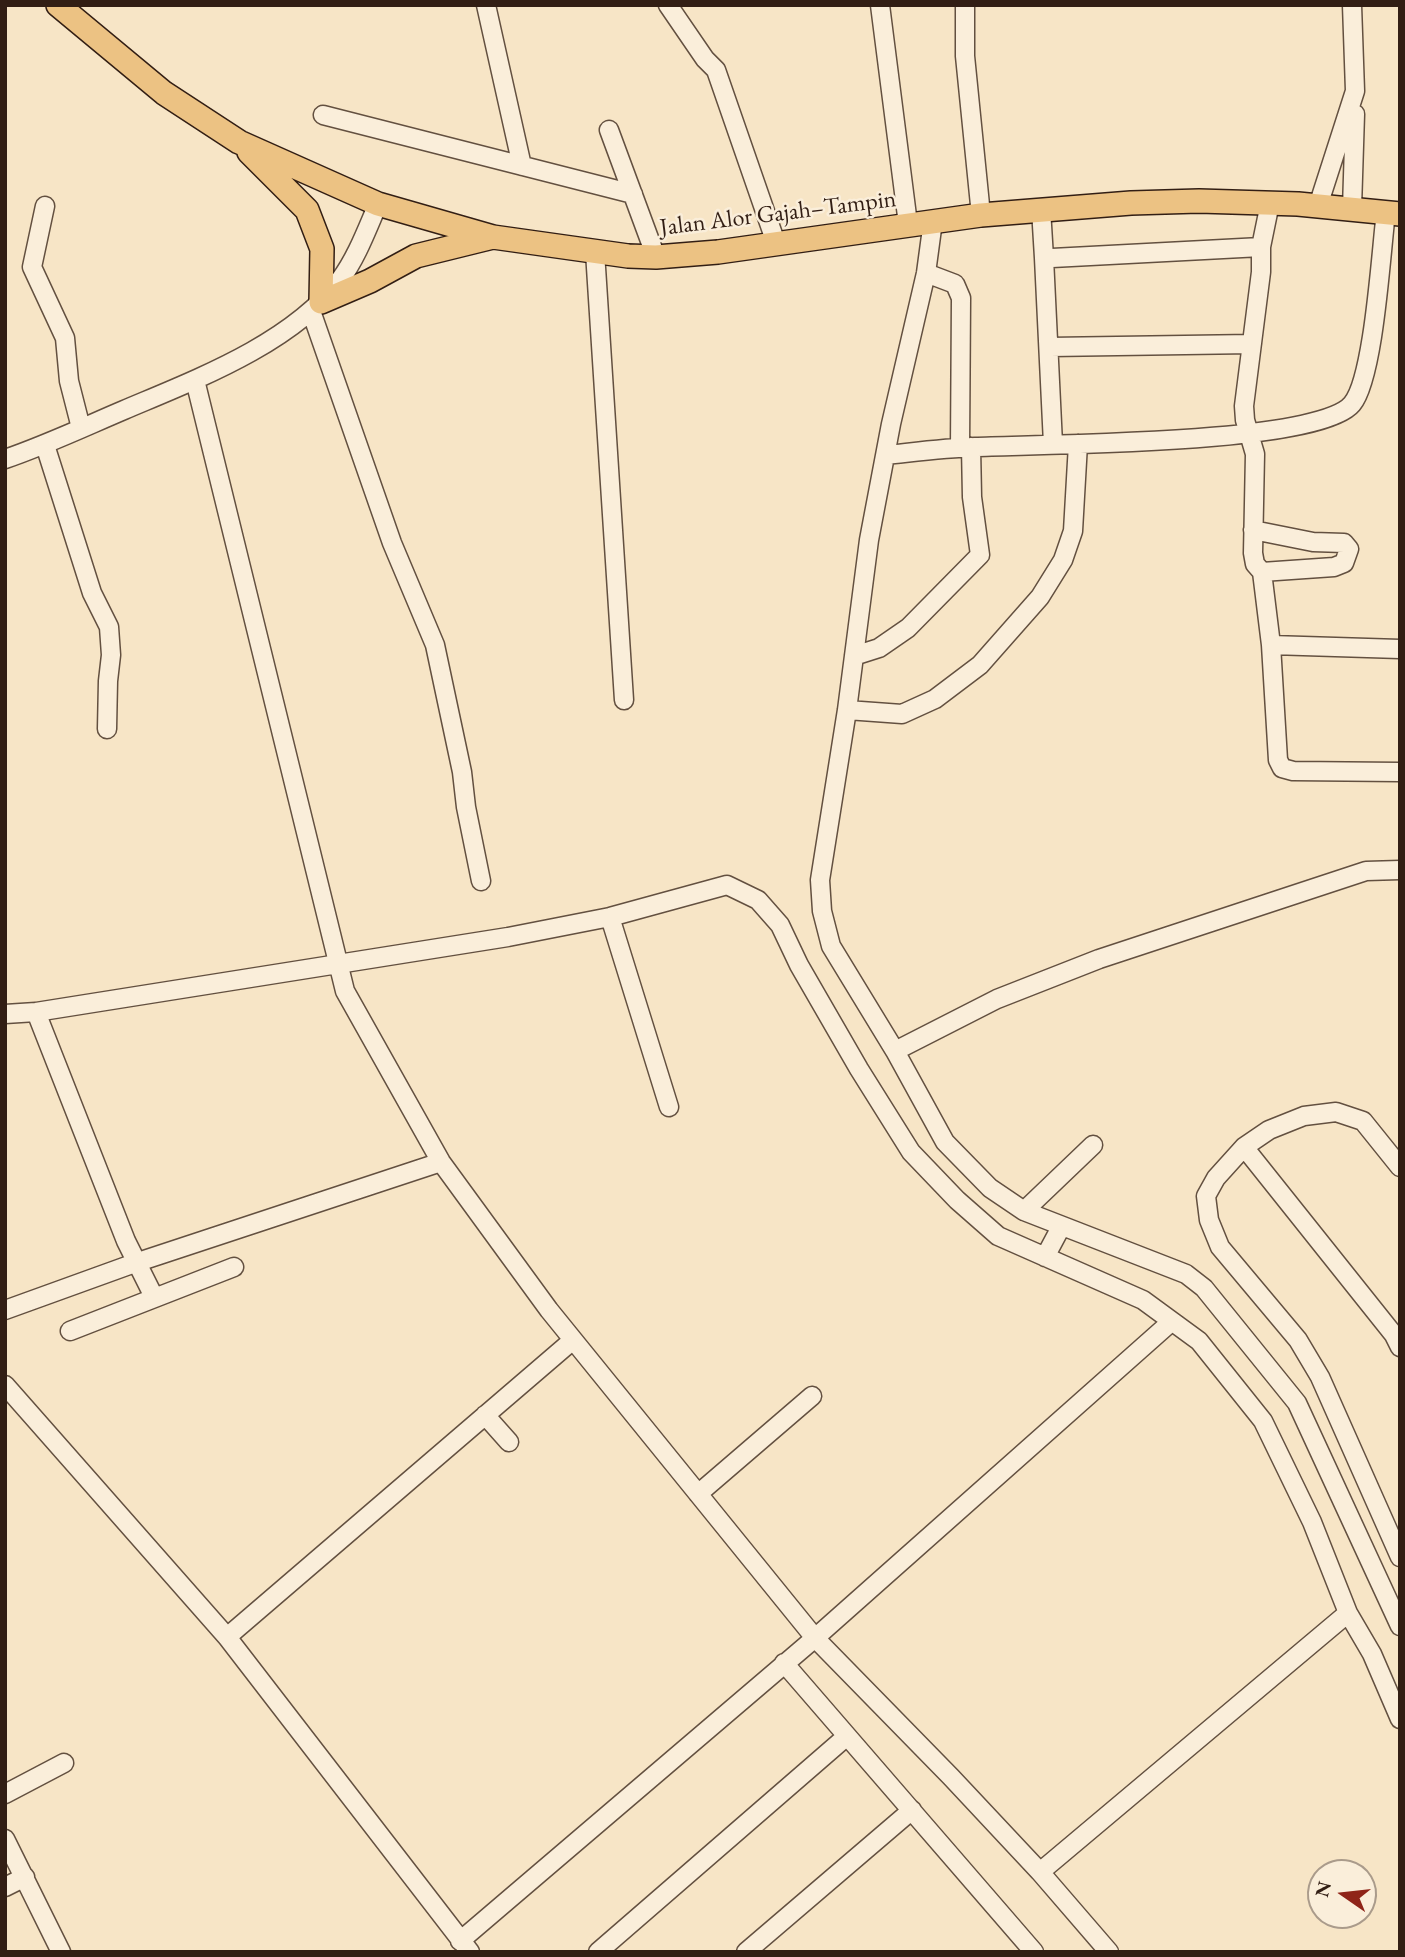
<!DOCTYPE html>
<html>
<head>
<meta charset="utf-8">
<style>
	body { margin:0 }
	#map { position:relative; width:1405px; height:1957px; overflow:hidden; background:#f7e5c6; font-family:"EB Garamond",serif }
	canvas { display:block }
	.frame { position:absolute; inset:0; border:7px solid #321e14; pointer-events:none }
	.north { position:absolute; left:1307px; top:1859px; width:70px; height:70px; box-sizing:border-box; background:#faeeda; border:2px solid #aa9b8b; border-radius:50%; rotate:284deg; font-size:19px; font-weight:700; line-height:28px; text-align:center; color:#321e14 }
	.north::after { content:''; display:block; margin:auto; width:24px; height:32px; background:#8f2418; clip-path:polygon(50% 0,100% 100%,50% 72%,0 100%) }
</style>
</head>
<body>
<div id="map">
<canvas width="1405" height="1957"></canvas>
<div class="frame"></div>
<div class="north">N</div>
</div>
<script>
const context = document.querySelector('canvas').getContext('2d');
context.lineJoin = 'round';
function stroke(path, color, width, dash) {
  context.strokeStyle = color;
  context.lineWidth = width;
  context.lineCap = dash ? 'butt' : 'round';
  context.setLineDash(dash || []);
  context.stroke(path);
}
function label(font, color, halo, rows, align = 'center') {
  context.font = font + ' "EB Garamond",serif';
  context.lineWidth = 5;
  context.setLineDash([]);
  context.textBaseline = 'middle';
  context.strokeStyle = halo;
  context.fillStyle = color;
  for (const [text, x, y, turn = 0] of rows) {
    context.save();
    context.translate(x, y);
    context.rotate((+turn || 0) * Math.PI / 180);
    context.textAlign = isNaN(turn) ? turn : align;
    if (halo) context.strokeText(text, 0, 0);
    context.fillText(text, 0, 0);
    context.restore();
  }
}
const minor = new Path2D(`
	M486,5l36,161
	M668,5l37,54 11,11 60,173
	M880,5l28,219
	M965,5v51l16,159
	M323,115l310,79
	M609,130l47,127
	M45,206l-13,61 33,71 4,43 12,47
	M1318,206l37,-115 -3,-86
	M1352,208l3,-94
	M1041,209l3,49h8l209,-11 9,-44
	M933,221l-7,52 -35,151 -22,116 -22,170 -27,170 2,31 9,35 64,105 50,91 45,46 34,23 162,63 18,14 93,115 103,223
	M1261,247v25l-17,134 1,14 10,34 -2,99 2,11 7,8 9,73 7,115 4,8 11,3 107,1
	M595,252l29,448
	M1044,258l9,186
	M926,273l29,11 6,14 -1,150
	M311,311l81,232 43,102 27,127 4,35 15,74
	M1050,347l202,-3
	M195,380l150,611 96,171 108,148 266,328 136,139 89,95 69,80
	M45,445l47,148 17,34 2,28 -3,26 -1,48
	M886,455c29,-3 59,-7 89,-8 63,-3 343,-2 377,-43 22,-26 29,-153 34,-192
	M5,459c41,-14 79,-32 119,-49 73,-31 167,-66 216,-130 17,-23 27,-51 38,-76
	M1253,530l60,12 31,1 5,6 -5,14 -10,4 -72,5
	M1271,645l129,4
	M854,656l25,-8 29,-20 72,-73 -8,-58 -1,-50
	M847,710l55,4 33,-15 45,-34 60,-68 23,-37 10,-29 5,-87
	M610,917l59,190
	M36,1012l90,229 28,56
	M5,1014l31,-2 472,-75 102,-20 117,-32 31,15 22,25 19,40 60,104 52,83 46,48 41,36 145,64 56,41 64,80 49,101 36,91 24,41 28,65
	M895,1051l102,-52 102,-40 267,-88 34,-1
	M1244,1147l150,188 6,12
	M1400,1167l-37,-46 -27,-9 -32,4 -35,14 -25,17 -28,31 -10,18 3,24 11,27 78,93 22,37 80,180
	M1024,1211l69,-66
	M1045,1257l16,-30
	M5,1310l130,-47 306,-101
	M70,1331l164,-64
	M5,1385l222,252 243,315
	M485,1415l24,27
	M698,1494l114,-98
	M227,1637l346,-297
	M784,1663l250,289
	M5,1794l59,-31
	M5,1839l56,113
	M1040,1872l308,-259
	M5,1887l20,-10
	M460,1941l355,-303 356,-316
	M598,1952l249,-216
	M746,1952l166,-142`);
const major = new Path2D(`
	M58,5l106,88 75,49 139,62 115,33 135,19 28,1 62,-5 263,-37 150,-12 68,-2 99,3 102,10
	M249,152l58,58 15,39 -1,53 49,-21 46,-25 77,-19`);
stroke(minor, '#635040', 21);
stroke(major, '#321e14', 26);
stroke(minor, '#faeeda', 18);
stroke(major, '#ecc283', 23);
label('24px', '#321e14', '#faeeda', [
	["Jalan Alor Gajah–Tampin",778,214,-7]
]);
</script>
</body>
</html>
